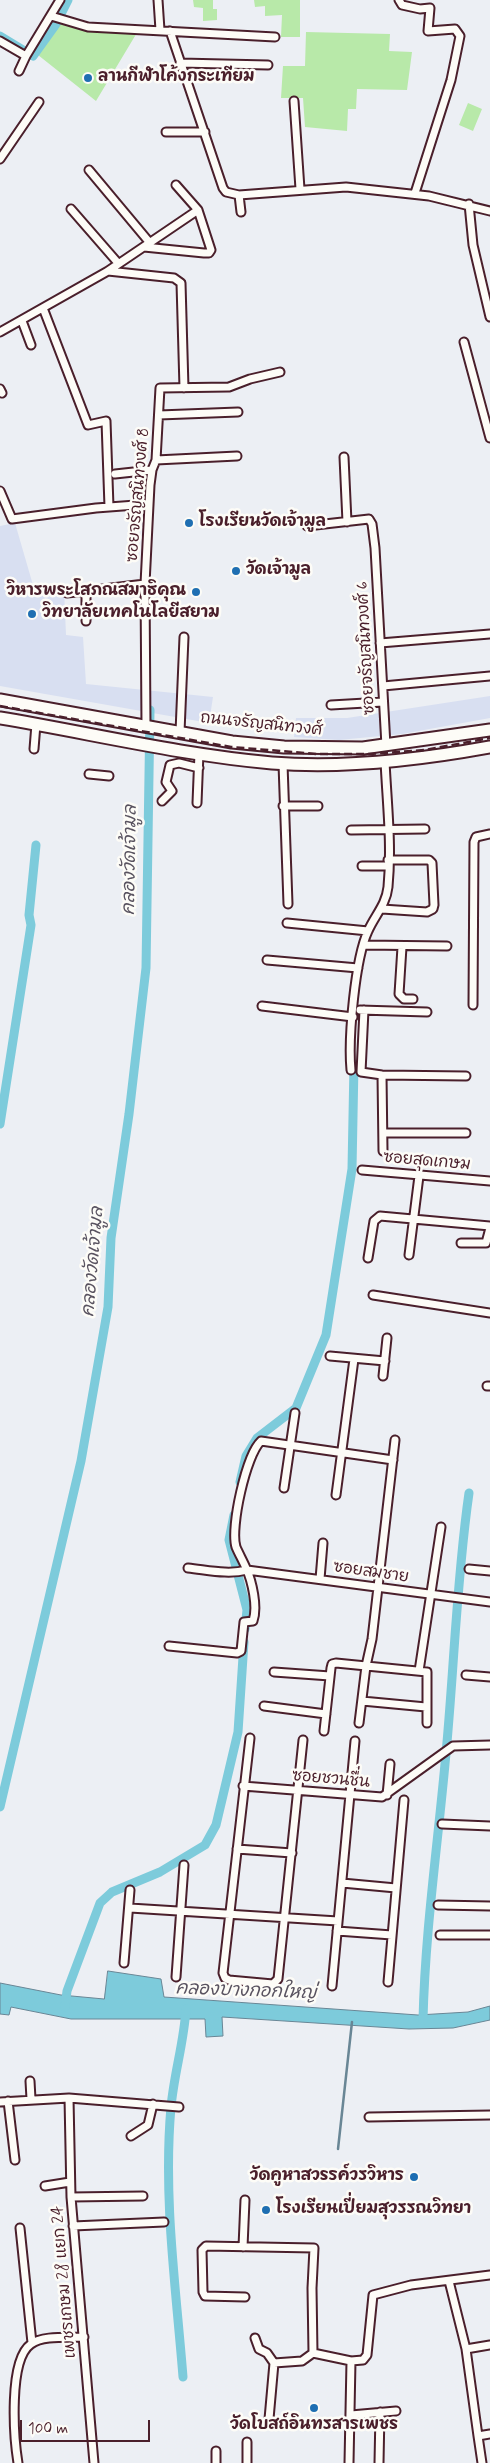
<!DOCTYPE html>
<html>
<head>
<meta charset="utf-8">
<style>
	body { margin:0 }
	#map { position:relative; width:490px; height:2463px; overflow:hidden; background:#eceff4; font-family:Mynerve,sans-serif }
	canvas { display:block }
	.scale { position:absolute; left:20px; top:2420px; width:130px; height:22px; box-sizing:border-box; border:2px solid #4a1f2b; border-top:0; padding-left:6px; font-size:15px; line-height:18px; white-space:nowrap; color:#4a1f2b; -webkit-text-stroke:4px #fdfcf7; paint-order:stroke }
</style>
</head>
<body>
<div id="map">
<canvas width="490" height="2463"></canvas>
<div class="scale">100 m</div>
</div>
<script>
const context = document.querySelector('canvas').getContext('2d');
context.lineJoin = 'round';
function fillPath(path, color) {
  context.fillStyle = color;
  context.fill(path, 'evenodd');
}
function stroke(path, color, width, dash) {
  context.strokeStyle = color;
  context.lineWidth = width;
  context.lineCap = dash ? 'butt' : 'round';
  context.setLineDash(dash || []);
  context.stroke(path);
}
function label(font, color, halo, rows, align = 'center') {
  context.font = font + ' Mynerve,"Playpen Sans Thai",sans-serif';
  context.lineWidth = 5;
  context.setLineDash([]);
  context.textBaseline = 'middle';
  context.strokeStyle = halo;
  context.fillStyle = color;
  for (const [text, x, y, turn = 0] of rows) {
    context.save();
    context.translate(x, y);
    context.rotate((+turn || 0) * Math.PI / 180);
    context.textAlign = isNaN(turn) ? turn : align;
    if (halo) context.strokeText(text, 0, 0);
    context.fillText(text, 0, 0);
    context.restore();
  }
}
fillPath(new Path2D(`
	M15,523l20,69 29,-4 2,47 17,2 3,47 127,13 -4,26 -209,-37v-160z
	M490,696v22l-88,16 -63,6 -45,-3 2,-19h51z`), '#d8dff1');
fillPath(new Path2D(`
	M193,0h20v9h4v11l-14,1v-13l-9,-1z
	M254,0h46v37h-19l1,-22 -17,1v-10l-10,1z
	M60,21l78,10 -42,70 -58,-46z
	M306,32l84,2 -1,17 23,1 -5,38 -50,-1 -1,20h-8l-1,22 -42,-4 -2,-29h-22l2,-32h22z
	M468,103l14,6 -9,22 -14,-6z`), '#b8e9a9');
const water = new Path2D(`
	M108,1971l53,8 3,18 254,18 50,-3 22,-6v14l-37,8 -44,1 -187,-12 1,19 -17,1 -1,-18h-134l-60,-12 -2,8 -9,-1v-31l61,12 43,4z`);
fillPath(water, '#7dcbdb');
stroke(water, '#698695', 1);
stroke(new Path2D(`
	M338,2149l14,-127`), '#698695', 2.5);
stroke(new Path2D(`
	M0,36l33,20 23,-32 12,-24
	M0,1124l31,-199 -2,-10 7,-70
	M240,1482l6,-26 11,-18 39,-30 30,-73 26,-166 2,-105
	M234,1515l-5,25 18,70 -2,19
	M0,1807l81,-346 27,-154 3,-69 18,-124 17,-146 4,-258
	M65,2007l2,-16 33,-88 12,-11 48,-20 45,-27 11,-20 22,-93 6,-90
	M423,2020c2,-86 14,-170 22,-256 9,-90 11,-181 24,-271
	M183,2377c-7,-89 -20,-180 -12,-270 3,-33 13,-65 15,-98`), '#7dcbdb', 9);
const minor = new Path2D(`
	M158,0l2,30
	M399,0l3,5 18,4 10,-1 -2,23 27,-2 5,7 -9,44 -36,113
	M51,16l37,11 187,10
	M170,31l53,157 3,4 13,3 107,-8 83,9 61,15
	M0,41l26,15 34,-56
	M180,63l88,2
	M19,71l7,-15
	M294,101l6,88
	M166,132h39
	M0,159l39,-57
	M89,170l61,73
	M239,195l2,17
	M469,204l4,41 17,72
	M71,209l47,54
	M144,247l60,6h5l2,-3 -13,-40 -22,-25
	M108,271l66,7 7,5 3,105
	M43,308l45,117 18,-4 3,86
	M22,321l9,24
	M0,332l108,-61 90,-61
	M464,342l26,96
	M0,389l2,4
	M159,415l79,-3
	M344,457l3,65
	M156,460l81,-4
	M115,474l37,-4
	M0,491l12,28 84,-11 53,-4
	M307,526l62,-7 3,5 3,24 11,198
	M67,593l19,-2
	M86,621v-30l59,-7
	M380,643l110,-9
	M383,686l107,-10
	M331,705l52,-3
	M146,726l-1,-142 5,-99 2,-15 4,-10 4,-72 69,-1 21,-8 30,-7
	M180,732l4,-95
	M34,749l2,-25
	M283,764l5,140
	M89,774l20,2
	M162,801l10,-10 -6,-9 4,-17 9,-2 20,5
	M197,803l2,-50
	M283,806h35
	M351,830l74,-1
	M362,866h26
	M382,909l45,3 6,-3 1,-4 -2,-42 -3,-3h-41
	M287,923l81,8
	M364,945l83,1
	M402,947l-3,47 5,5h9
	M267,960l91,8
	M473,1005l1,-163 2,-5 14,-3
	M262,1006l91,11
	M360,1010l67,2
	M364,1010l-3,62 21,3 84,1
	M351,1070c-3,-32 4,-111 17,-139 7,-16 18,-26 20,-44 4,-42 -1,-84 -3,-126
	M382,1075l1,76
	M383,1133h83
	M362,1170l128,11
	M461,1243h25l4,-15
	M409,1255l10,-79
	M368,1258l6,-37 6,-5 110,10
	M373,1295l117,18
	M330,1356l55,5
	M383,1376l4,-38
	M487,1386h3
	M284,1488l11,-75
	M336,1495l18,-136
	M188,1568c20,2 40,7 59,2l243,32
	M469,1569l21,2
	M320,1579l3,-36
	M169,1646l68,7 4,-2 3,-29 9,-1c5,-14 -1,-40 -7,-53 -3,-7 -7,-14 -10,-21 -6,-19 10,-92 25,-106l132,19
	M419,1671l22,-144
	M274,1672l56,4
	M466,1675l24,2
	M362,1701l64,6
	M264,1706l62,8
	M359,1723l7,-57 6,-27 23,-199
	M324,1731l7,-63 1,-4 4,-1 91,9v51
	M250,1738l-27,235 2,5 4,2 44,4 5,-5 25,-239
	M243,1786l139,11 71,-51 37,-1
	M387,1795l3,-31
	M442,1824l48,2
	M237,1849l55,4
	M342,1883l54,5
	M438,1905l52,1
	M130,1908l208,13
	M337,1931l55,4
	M440,1935h50
	M124,1963l6,-73
	M176,1977l8,-112
	M388,1982l16,-182
	M332,1986l23,-245
	M30,2081l1,18
	M69,2098l2,99 23,266
	M8,2101l7,59
	M0,2102l69,-4 110,9
	M369,2117l121,-2
	M131,2136l17,-11 5,-21
	M45,2186l25,-4
	M71,2197l72,-1
	M73,2226l91,-4
	M20,2228l12,115
	M243,2247l2,-47
	M449,2281l17,68 12,87 12,-2
	M245,2297l-40,-1 -2,-4 -1,-42 4,-4 108,2 -2,40 1,65 38,8
	M255,2338l4,11 8,4 7,10
	M466,2349l24,-4
	M351,2415l45,-4
	M269,2419l5,-56 28,-2 11,-8
	M478,2436l4,27
	M247,2442v21
	M18,2463c-4,-25 -10,-103 13,-119 12,-9 38,-6 53,-7
	M216,2463v-12
	M349,2463l2,-102 12,-1 4,-5 6,-60 38,-10 79,-10
	M379,2463l1,-51`);
const primary = new Path2D(`
	M0,700l232,42 52,5 79,1 127,-18
	M0,718c90,15 181,37 272,45 72,6 147,-3 218,-16`);
stroke(minor, '#4a1f2b', 11);
stroke(primary, '#4a1f2b', 15);
stroke(minor, '#fdfcf7', 7);
stroke(primary, '#fdfcf7', 11);
stroke(new Path2D(`
	M0,706l231,41 86,7h54l54,-4 65,-12`), '#4a1f2b', 2.5, [8, 4]);
for (const [x, y, r, color] of [
	[88,78,5,"#1f6fb2"],
	[189,523,5,"#1f6fb2"],
	[236,571,5,"#1f6fb2"],
	[196,592,5,"#1f6fb2"],
	[32,614,5,"#1f6fb2"],
	[414,2177,5,"#1f6fb2"],
	[266,2210,5,"#1f6fb2"],
	[314,2408,5,"#1f6fb2"]
]) {
  const dot = new Path2D();
  dot.arc(x, y, r, 0, 2 * Math.PI);
  context.fillStyle = color;
  context.fill(dot);
  stroke(dot, '#fdfcf7', 2);
}
label('bold 16px', '#4a1f2b', '#fdfcf7', [
	["ลานกีฬาโค้งกระเทียม",98,78],
	["โรงเรียนวัดเจ้ามูล",199,523],
	["วัดเจ้ามูล",246,571],
	["วิหารพระโสภณสมาธิคุณ",186,592,"right"],
	["วิทยาลัยเทคโนโลยีสยาม",42,614],
	["วัดคูหาสวรรค์วรวิหาร",404,2177,"right"],
	["โรงเรียนเปี่ยมสุวรรณวิทยา",276,2210],
	["วัดโบสถ์อินทรสารเพชร",314,2426,"center"]
], 'left');
label('16px', '#4a1f2b', '#fdfcf7', [
	["ซอยจรัญสนิทวงศ์ 8",139,495,-85],
	["ซอยจรัญสนิทวงศ์ 6",367,648,-93],
	["ถนนจรัญสนิทวงศ์",261,725,6],
	["ซอยสุดเกษม",427,1162,5],
	["ซอยสมชาย",371,1573,8],
	["ซอยชวนชื่น",331,1780,5],
	["เพชรเกษม 28 แยก 24",65,2282,-95]
]);
label('italic 18px', '#595360', '#fdfcf7', [
	["คลองวัดเจ้ามูล",131,860,-89],
	["คลองวัดเจ้ามูล",94,1262,-85],
	["คลองบางกอกใหญ่",246,1992,2]
]);
</script>
</body>
</html>
